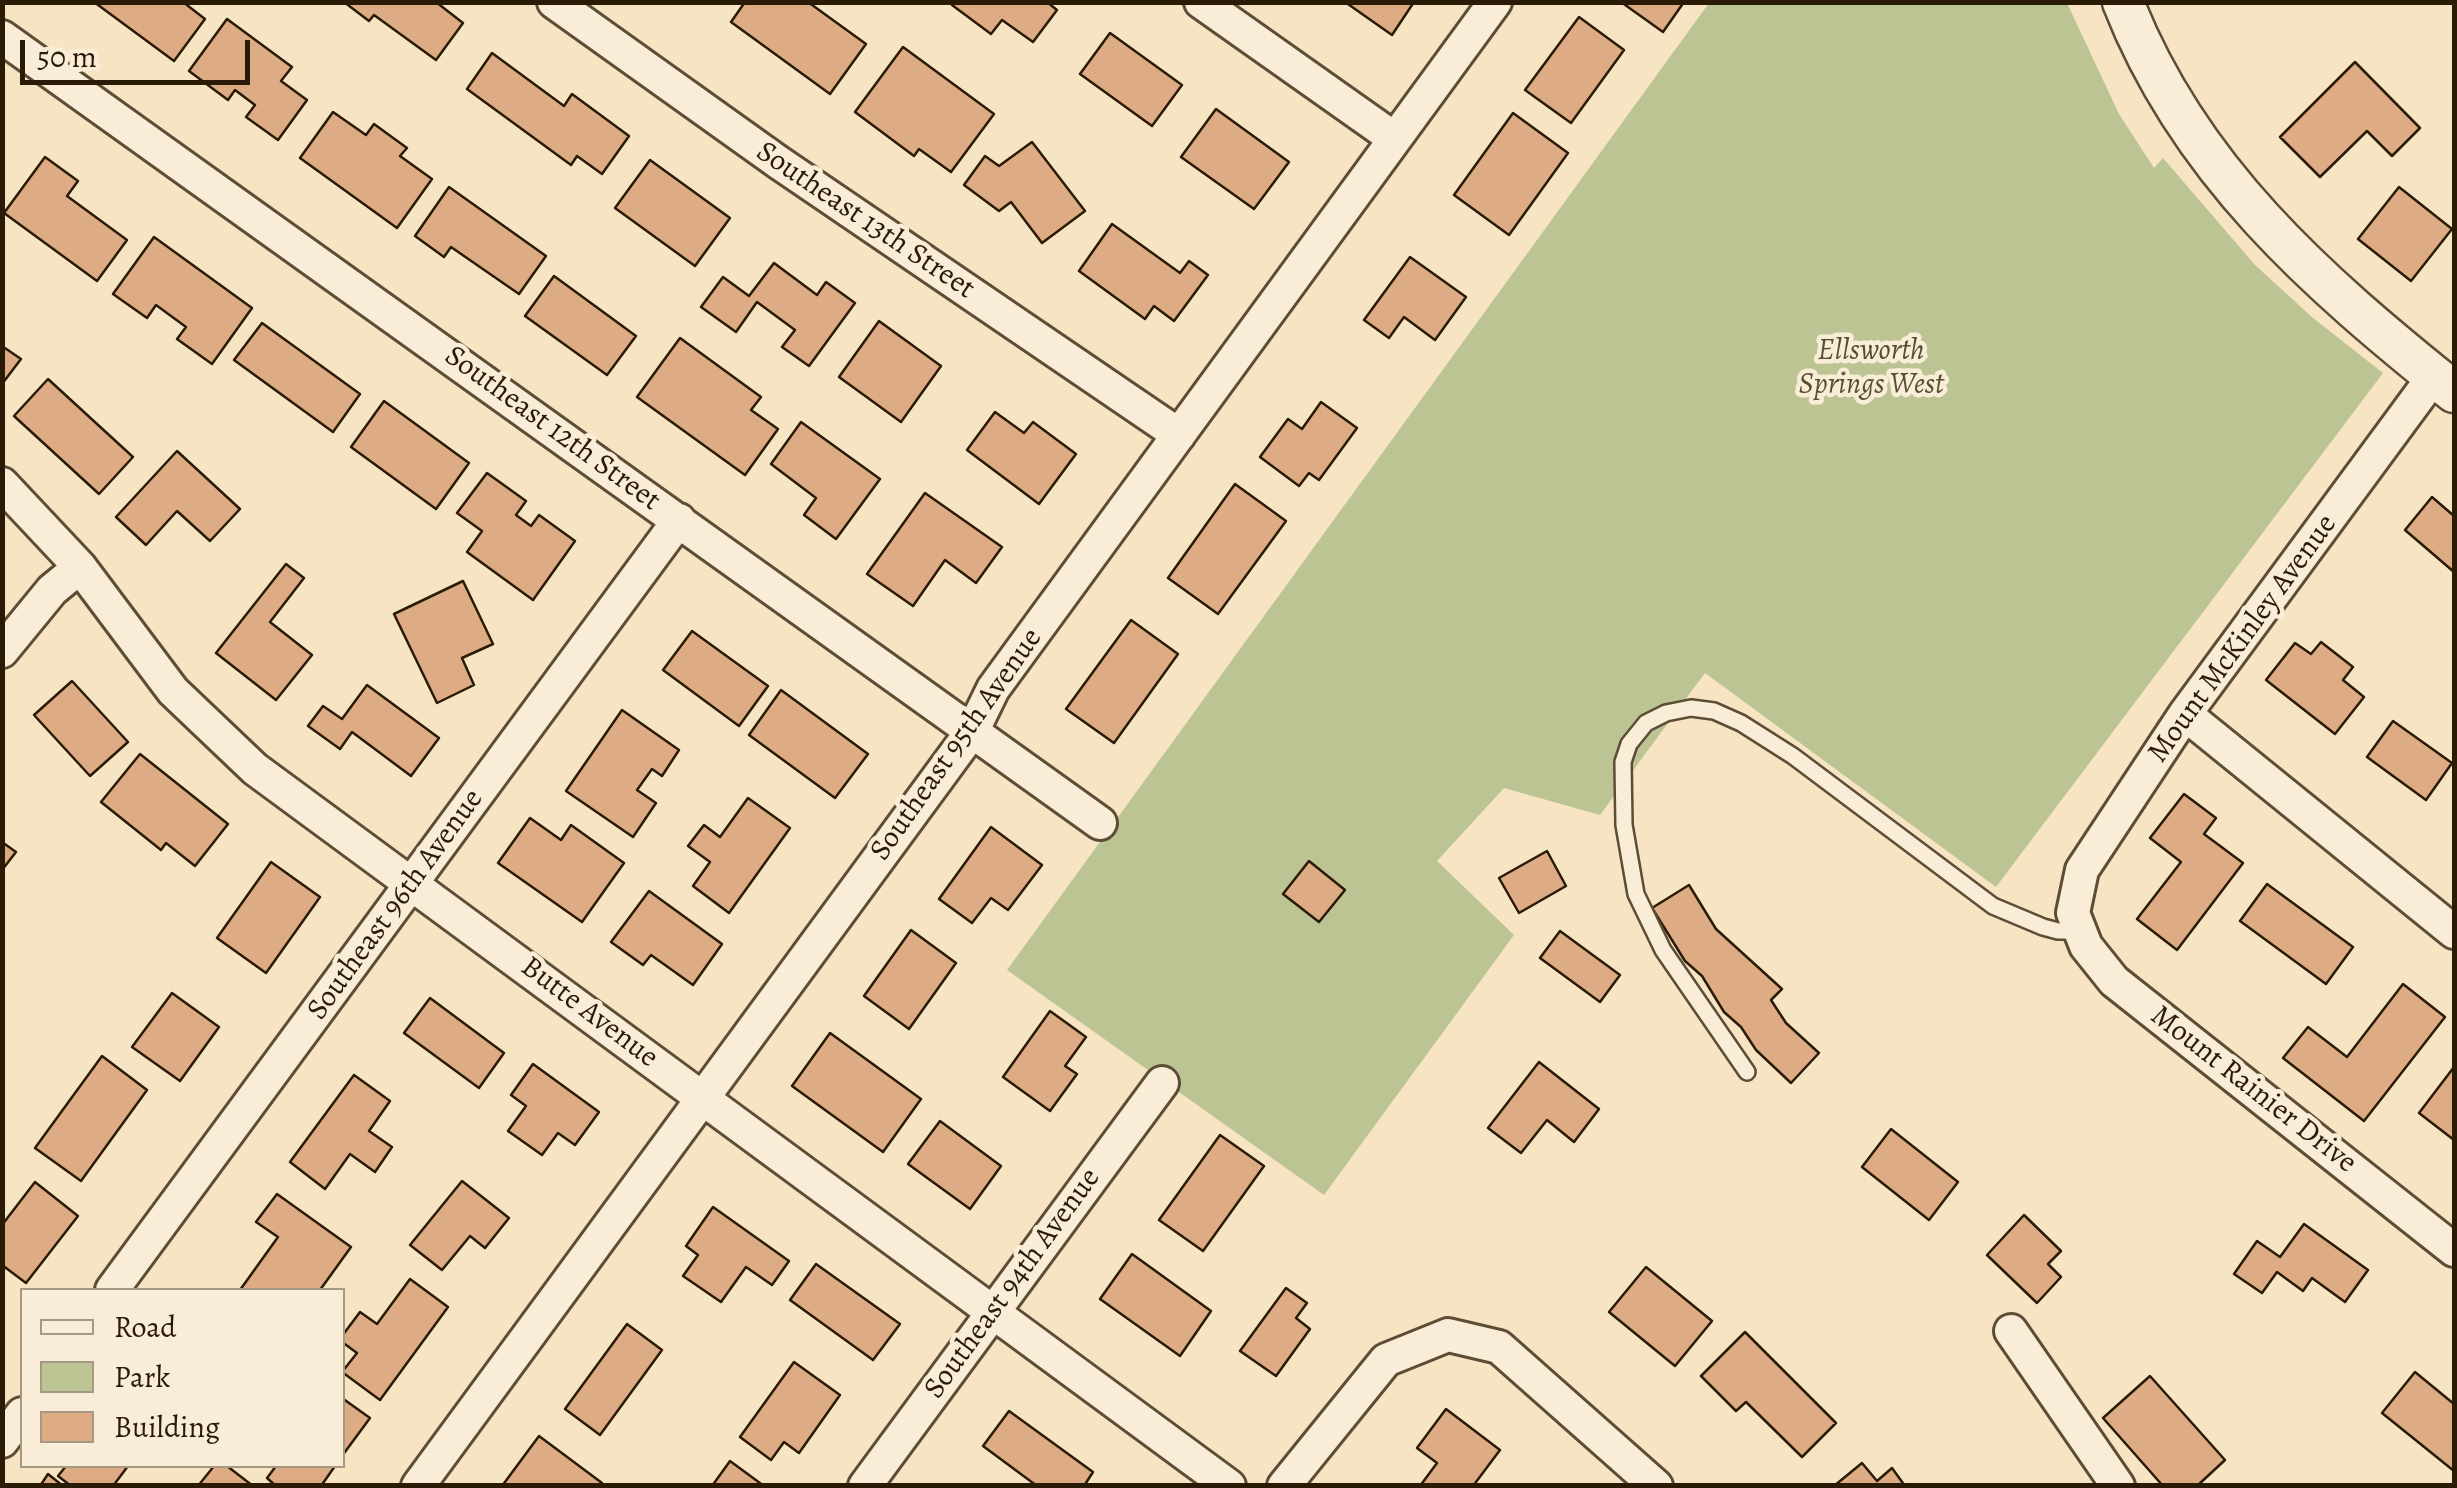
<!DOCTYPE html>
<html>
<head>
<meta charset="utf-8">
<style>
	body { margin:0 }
	#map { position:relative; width:2457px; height:1488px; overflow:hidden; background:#f6e4c3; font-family:Alegreya,serif }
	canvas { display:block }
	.frame { position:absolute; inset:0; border:5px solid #2a1b07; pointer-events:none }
	.legend { position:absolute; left:20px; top:1288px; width:325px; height:180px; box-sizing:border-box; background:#f9edd8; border:2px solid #a69984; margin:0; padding:12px 18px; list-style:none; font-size:30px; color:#2a1b07 }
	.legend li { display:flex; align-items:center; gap:20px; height:50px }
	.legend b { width:50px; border:2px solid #a69984 }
	.scale { position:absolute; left:20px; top:40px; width:230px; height:45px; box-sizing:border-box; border:5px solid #2a1b07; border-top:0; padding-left:12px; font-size:30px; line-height:35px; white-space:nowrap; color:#2a1b07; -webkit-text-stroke:8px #f9edd8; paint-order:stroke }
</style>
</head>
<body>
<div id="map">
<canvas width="2457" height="1488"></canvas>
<div class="frame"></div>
<ul class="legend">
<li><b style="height:12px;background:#f9edd8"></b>Road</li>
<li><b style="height:28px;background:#bcc494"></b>Park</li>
<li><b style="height:28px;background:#ddab84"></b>Building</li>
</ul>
<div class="scale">50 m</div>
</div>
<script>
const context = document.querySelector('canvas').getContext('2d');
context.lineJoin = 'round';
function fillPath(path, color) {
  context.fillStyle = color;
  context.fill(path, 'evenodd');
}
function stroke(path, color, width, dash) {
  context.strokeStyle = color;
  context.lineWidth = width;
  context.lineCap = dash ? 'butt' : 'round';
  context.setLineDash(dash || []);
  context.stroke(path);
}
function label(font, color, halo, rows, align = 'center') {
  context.font = font + ' Alegreya,serif';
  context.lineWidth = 9;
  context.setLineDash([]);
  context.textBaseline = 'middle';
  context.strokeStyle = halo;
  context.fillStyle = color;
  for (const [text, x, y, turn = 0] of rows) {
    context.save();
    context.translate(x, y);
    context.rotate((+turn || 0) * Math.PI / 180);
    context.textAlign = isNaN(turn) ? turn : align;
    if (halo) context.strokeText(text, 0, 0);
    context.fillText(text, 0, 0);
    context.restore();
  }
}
fillPath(new Path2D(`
	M1709,3h358l52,111 35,54 9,-10 92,107 58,53 70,55 -387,514 -291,-214 -105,142 -96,-27 -67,73 77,74 -190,260 -317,-225z`), '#bcc494');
const building = new Path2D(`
	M94,2h89l22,17 -31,42z
	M344,2h92l27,21 -27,37 -62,-45 -5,6z
	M745,2h63l58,42 -36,50 -99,-72z
	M954,2h93l10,8 -24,32 -31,-22 -11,14 -39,-29z
	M1345,2h69l-22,33z
	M1621,2h63l-21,30z
	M1579,17l45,33 -53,73 -46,-33z
	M227,19l65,48 -11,14 26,19 -29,40 -32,-23 9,-12 -20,-15 -7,10 -39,-29z
	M1110,33l72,52 -30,41 -72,-52z
	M903,47l91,67 -43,58 -32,-23 -5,7 -59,-44z
	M492,53l72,53 8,-12 57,42 -27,38 -25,-18 -6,9 -104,-76z
	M2355,62l65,66 -28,28 -25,-25 -47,46 -40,-40z
	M1216,109l73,53 -35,47 -73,-52z
	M333,112l33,23 8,-11 33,24 -7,8 32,23 -35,49 -97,-70z
	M1513,113l55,40 -59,82 -55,-40z
	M1032,142l53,69 -43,32 -31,-41 -12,9 -35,-26 21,-29 14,10z
	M45,157l33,24 -11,15 60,44 -30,41 -93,-68z
	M650,160l80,58 -35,48 -80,-58z
	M449,187l97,69 -27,38 -68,-47 -7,10 -29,-21z
	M2399,187l53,42 -41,52 -53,-42z
	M1112,224l68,49 9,-12 19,14 -34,46 -20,-15 -9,13 -66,-48z
	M154,237l98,71 -40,56 -35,-25 9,-12 -30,-22 -9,13 -34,-24z
	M1410,257l56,40 -31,43 -31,-23 -15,21 -25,-18z
	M774,263l43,32 9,-13 29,21 -46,63 -27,-19 13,-17 -38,-28 -21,30 -35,-25 22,-30 26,19z
	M554,276l82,60 -29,39 -82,-59z
	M879,321l62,45 -40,56 -62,-45z
	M262,323l98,71 -27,38 -99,-72z
	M680,338l81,59 -10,13 27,19 -33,46 -108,-78z
	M2,346l19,13 -19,25z
	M48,379l85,78 -34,37 -85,-78z
	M384,401l85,62 -33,46 -85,-62z
	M1321,402l36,26 -38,52 -10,-7 -10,13 -39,-29 28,-38 14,10z
	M995,412l29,21 9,-11 43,32 -37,50 -72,-54z
	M801,422l79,57 -44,60 -32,-24 12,-17 -45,-34z
	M177,451l63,58 -30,32 -33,-30 -31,34 -30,-28z
	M487,473l39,28 -10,14 15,11 8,-11 36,26 -42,59 -66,-48 15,-21 -25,-18z
	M1235,484l51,37 -68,93 -50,-36z
	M925,493l77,54 -26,36 -31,-23 -32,46 -46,-32z
	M2432,497l22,19v56l-49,-42z
	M286,564l18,14 -34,44 42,33 -36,45 -60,-47z
	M463,581l30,63 -31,14 12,27 -37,18 -43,-89z
	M1131,620l47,34 -64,89 -48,-34z
	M692,631l76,55 -29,40 -76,-56z
	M2321,642l32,25 -10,13 21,17 -29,37 -69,-54 29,-37 16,11z
	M72,681l56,61 -38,34 -56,-61z
	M367,685l72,53 -28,38 -59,-44 -12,17 -32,-23 15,-20 19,13z
	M781,690l87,64 -33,44 -86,-63z
	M622,710l57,40 -17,26 -10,-7 -15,21 19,13 -23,34 -67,-46z
	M2393,721l59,42 -26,37 -59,-43z
	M140,754l88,70 -33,42 -29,-23 -5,7 -60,-48z
	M2184,794l32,24 -12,16 39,29 -66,87 -40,-31 44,-57 -31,-24z
	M748,798l42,30 -61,85 -36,-27 17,-24 -22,-16 16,-21 16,12z
	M530,818l31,22 10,-15 53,38 -42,59 -84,-59z
	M991,827l51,38 -34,45 -17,-12 -19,25 -33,-24z
	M2,842l14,10 -14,18z
	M1547,851l19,35 -47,27 -20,-35z
	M1309,861l36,29 -26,32 -36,-28z
	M271,862l49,35 -54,76 -49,-35z
	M2267,884l86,63 -27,37 -86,-63z
	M1689,885l27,44 66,60 -11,11 15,23 33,30 -28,30 -35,-33 -15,-23 -17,-15 -22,-36 -17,-15 -33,-53z
	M649,891l73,53 -29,41 -42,-30 -8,10 -32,-23z
	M911,930l45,33 -47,66 -45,-33z
	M1560,931l60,44 -20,27 -60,-44z
	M2403,984l42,33 -81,104 -81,-63 25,-31 39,30z
	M172,993l47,34 -39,54 -48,-34z
	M430,998l74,55 -25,35 -75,-55z
	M1050,1011l36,26 -21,29 12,8 -27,37 -47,-34z
	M830,1033l91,66 -38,53 -91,-66z
	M102,1056l45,34 -66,91 -46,-33z
	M1539,1062l60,47 -25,33 -27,-22 -26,33 -33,-25z
	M533,1064l66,48 -24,33 -17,-12 -16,22 -34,-24 18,-25 -15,-11z
	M2454,1067v73l-35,-27z
	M354,1075l36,26 -21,30 23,16 -17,25 -25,-18 -25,35 -35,-27z
	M940,1121l61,45 -31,43 -62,-45z
	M1891,1129l67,53 -29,38 -67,-53z
	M1220,1135l44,31 -61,85 -44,-31z
	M462,1181l47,37 -24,30 -15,-12 -28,34 -32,-25z
	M35,1182l43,34 -52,67 -24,-18v-40z
	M277,1194l74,53 -31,43h-80l38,-53 -22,-15z
	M713,1207l76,54 -17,24 -26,-18 -25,35 -38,-26 15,-21 -12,-9z
	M2024,1215l37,36 -13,13 13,13 -24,26 -50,-48z
	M2304,1224l64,46 -23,32 -33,-24 -9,13 -26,-19 -15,21 -28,-19 23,-33 23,16z
	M1132,1254l79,57 -31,45 -80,-57z
	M816,1264l84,60 -27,36 -83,-60z
	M1646,1267l66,54 -37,45 -66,-54z
	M410,1279l38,28 -68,93 -38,-28 15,-19 -15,-11v-6l18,-24 17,12z
	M1286,1288l21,15 -11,15 14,11 -34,47 -36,-25z
	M627,1324l35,26 -62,85 -35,-26z
	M1745,1332l91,91 -34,34 -56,-55 -10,9 -35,-35z
	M794,1362l46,33 -41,58 -15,-11 -13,18 -31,-23z
	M2415,1372l39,32v67l-72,-58z
	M2150,1376l75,84 -28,26h-34l-60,-68z
	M342,1398l28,20 -28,38z
	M1446,1409l54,41 -27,36h-53l17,-23 -20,-15z
	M1009,1411l84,61 -9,14h-47l-54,-40z
	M539,1436l63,47 -2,3h-98z
	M730,1461l34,25h-52z
	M1862,1463l15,18 15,-13 13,18h-71z
	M66,1466h62l-15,20h-42l-13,-10z
	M214,1466h13l26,20h-55z
	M276,1466h59l-14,20h-45l-9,-8z
	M48,1474l15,12h-23z`);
fillPath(building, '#ddab84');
stroke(building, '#2a1b07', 2.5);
const service = new Path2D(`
	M1747,1072l-84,-122 -27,-56 -12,-69 -1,-63 6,-18 17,-21 20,-10 25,-5 23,3 27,12 52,33 200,150 50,21 15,4h21`);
const minor = new Path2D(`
	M554,2l224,160 401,273
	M1201,2l194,137
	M2,37l1098,786
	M2434,376l-249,338 -103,156 -9,43 13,33 28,35 340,269
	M2,484l78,83 93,124 82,78 974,717
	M2,651l50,-61 28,-23
	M2185,714l269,218
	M112,1290l567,-770
	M2011,1331l107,155
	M2,1441l20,-27
	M418,1486l555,-756 20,-41 502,-687
	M865,1486l297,-403
	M1284,1486l102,-126 62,-25 51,12 157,139`);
const tertiary = new Path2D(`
	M2123,2c66,169 194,280 331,390`);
stroke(service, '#5d4d36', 20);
stroke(minor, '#5d4d36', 38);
stroke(tertiary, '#5d4d36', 45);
stroke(service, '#f9edd8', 15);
stroke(minor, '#f9edd8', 32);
stroke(tertiary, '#f9edd8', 40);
label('30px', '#2a1b07', '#f9edd8', [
	["Southeast 13th Street",865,221,34],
	["Southeast 12th Street",552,429,36],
	["Mount McKinley Avenue",2243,639,-54],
	["Southeast 95th Avenue",957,745,-55],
	["Southeast 96th Avenue",396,905,-54],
	["Butte Avenue",589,1013,37],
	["Mount Rainier Drive",2253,1090,38],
	["Southeast 94th Avenue",1013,1284,-54]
]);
label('italic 30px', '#564e31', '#f9edd8', [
	["Ellsworth",1871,352],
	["Springs West",1871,386]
]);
</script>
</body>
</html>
